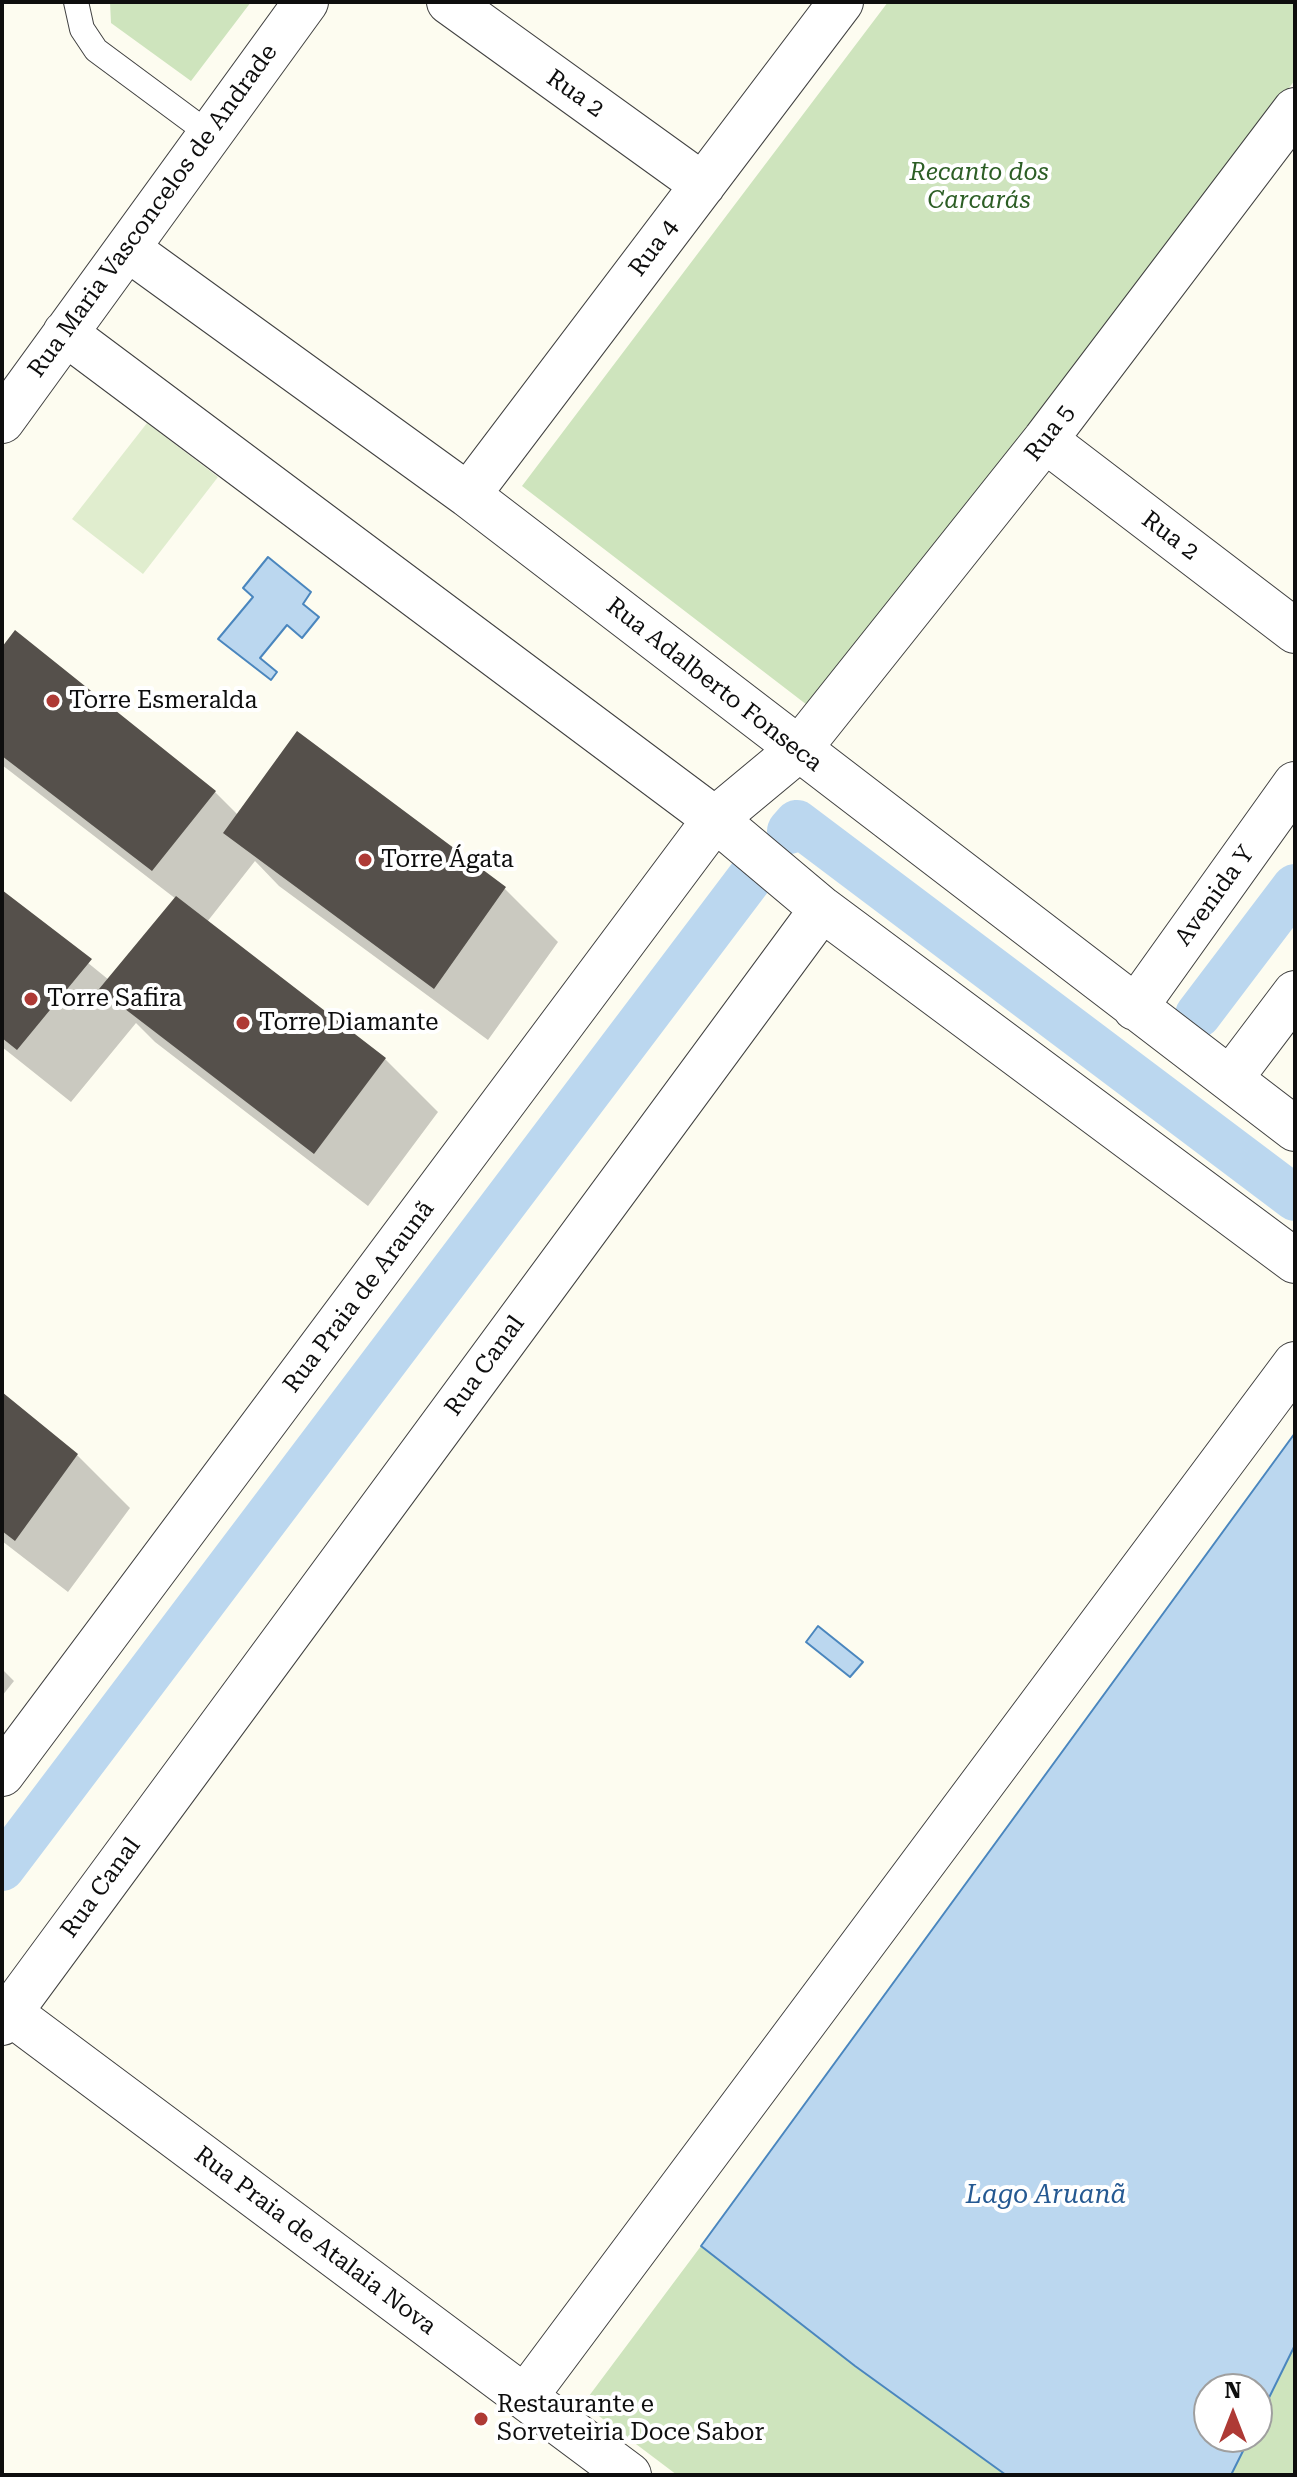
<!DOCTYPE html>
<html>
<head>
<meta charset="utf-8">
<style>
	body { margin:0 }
	#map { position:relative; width:1297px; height:2477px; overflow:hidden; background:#fdfcf0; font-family:"Roboto Serif",serif }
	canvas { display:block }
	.frame { position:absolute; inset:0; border:4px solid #0e0e0e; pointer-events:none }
	.north { position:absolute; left:1193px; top:2373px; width:80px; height:80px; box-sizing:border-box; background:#fff; border:2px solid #9f9f9f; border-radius:50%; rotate:0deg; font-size:22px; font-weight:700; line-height:32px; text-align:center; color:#0e0e0e }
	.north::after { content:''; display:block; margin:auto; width:28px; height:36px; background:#ae3a35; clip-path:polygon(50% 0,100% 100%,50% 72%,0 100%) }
</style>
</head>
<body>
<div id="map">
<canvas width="1297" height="2477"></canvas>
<div class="frame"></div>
<div class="north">N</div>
</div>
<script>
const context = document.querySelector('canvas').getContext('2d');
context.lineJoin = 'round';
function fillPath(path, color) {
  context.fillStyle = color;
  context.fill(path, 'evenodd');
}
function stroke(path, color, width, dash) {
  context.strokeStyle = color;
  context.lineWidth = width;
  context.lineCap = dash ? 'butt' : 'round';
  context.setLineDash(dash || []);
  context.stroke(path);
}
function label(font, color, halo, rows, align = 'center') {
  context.font = font + ' "Roboto Serif",serif';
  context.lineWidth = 8;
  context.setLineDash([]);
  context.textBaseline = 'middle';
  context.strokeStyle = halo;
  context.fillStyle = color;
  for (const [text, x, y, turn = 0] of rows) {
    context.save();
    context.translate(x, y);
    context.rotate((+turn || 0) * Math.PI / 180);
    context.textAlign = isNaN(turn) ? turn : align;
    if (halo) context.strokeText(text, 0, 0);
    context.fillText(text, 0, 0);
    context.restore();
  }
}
fillPath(new Path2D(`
	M110,2h141l-60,79 -80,-58z
	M888,2h407v78l-484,628 -289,-222z
	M701,2246l154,120 151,109h-329l-94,-71z
	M1295,2345v130h-64l19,-38h7v-15z`), '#cee4bd');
fillPath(new Path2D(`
	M147,423l71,54 -75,97 -71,-55z`), '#e0edce');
const water = new Path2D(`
	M268,557l43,35 -8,12 16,13 -17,21 -15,-13 -27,33 17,14 -6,8 -53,-41 35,-42 -10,-9z
	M1295,1433v912l-38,77v-33h-48v48h41l-19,38h-225l-151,-109 -154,-120z
	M818,1626l45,36 -13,15 -44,-35z`);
fillPath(water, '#bbd7ef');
stroke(water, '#4a86be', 2);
fillPath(new Path2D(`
	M2,650l213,142 23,23 267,74 53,53 -70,98 -209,-154 -24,-25 -48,61 178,137 53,53 -70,94 -213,-164 -19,-19 -65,79 -69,-55v-154l107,87 67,-81 -174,-134z
	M2,1395l75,60 53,53 -62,84 -66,-51z
	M2,1669l12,12 -12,15z`), '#0003');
stroke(new Path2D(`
	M790,831l7,-8 498,375
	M1198,1015l97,-128
	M2,1868l750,-993`), '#bbd7ef', 46);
fillPath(new Path2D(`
	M15,630l201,161 -64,80 -150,-115v-109z
	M297,731l209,156 -72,102 -211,-156z
	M2,890l90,69 -75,91 -15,-12z
	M176,896l210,162 -72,96 -215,-165z
	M2,1392l76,62 -63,87 -13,-10z`), '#55504b');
const service = new Path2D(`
	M76,2l6,27 14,21 112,83`);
const minor = new Path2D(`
	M449,2l254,183
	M128,249l340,246 827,634
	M2,421l304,-419
	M1045,440l250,191
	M468,495l373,-493
	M822,909l473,352
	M1135,1008l160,-224
	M1230,1079l65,-86
	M2,1774l713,-955 83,-69 247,-310 250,-330
	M2,2007l627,468
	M2,2023l820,-1114 -107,-90 -650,-486
	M525,2397l770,-1033`);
stroke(service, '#414141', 26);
stroke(minor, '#414141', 46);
stroke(service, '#fff', 24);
stroke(minor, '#fff', 44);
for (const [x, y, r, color] of [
	[53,701,8,"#ae3a35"],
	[365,860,8,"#ae3a35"],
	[31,999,8,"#ae3a35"],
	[243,1023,8,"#ae3a35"],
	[481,2419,8,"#ae3a35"]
]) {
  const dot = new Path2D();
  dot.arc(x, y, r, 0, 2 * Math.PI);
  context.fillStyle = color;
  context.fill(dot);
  stroke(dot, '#fff', 3);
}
label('24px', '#0e0e0e', '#fff', [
	["Rua 2",575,94,35],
	["Rua Maria Vasconcelos de Andrade",153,211,-54],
	["Rua 4",654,248,-53],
	["Rua 5",1050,433,-52],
	["Rua 2",1170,536,37],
	["Rua Adalberto Fonseca",714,685,38],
	["Avenida Y",1215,896,-54],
	["Rua Praia de Araunã",359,1297,-53],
	["Rua Canal",485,1366,-54],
	["Rua Canal",101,1888,-54],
	["Rua Praia de Atalaia Nova",315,2241,37]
]);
label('italic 24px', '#2c5e25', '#fff', [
	["Recanto dos",979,173],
	["Carcarás",979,201]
]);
label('24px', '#0e0e0e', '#fff', [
	["Torre Esmeralda",69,701],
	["Torre Ágata",381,860],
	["Torre Safira",47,999],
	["Torre Diamante",259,1023],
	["Restaurante e",497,2405],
	["Sorveteiria Doce Sabor",497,2433]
], 'left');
label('italic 26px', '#255992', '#fff', [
	["Lago Aruanã",1046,2195]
]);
</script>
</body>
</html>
